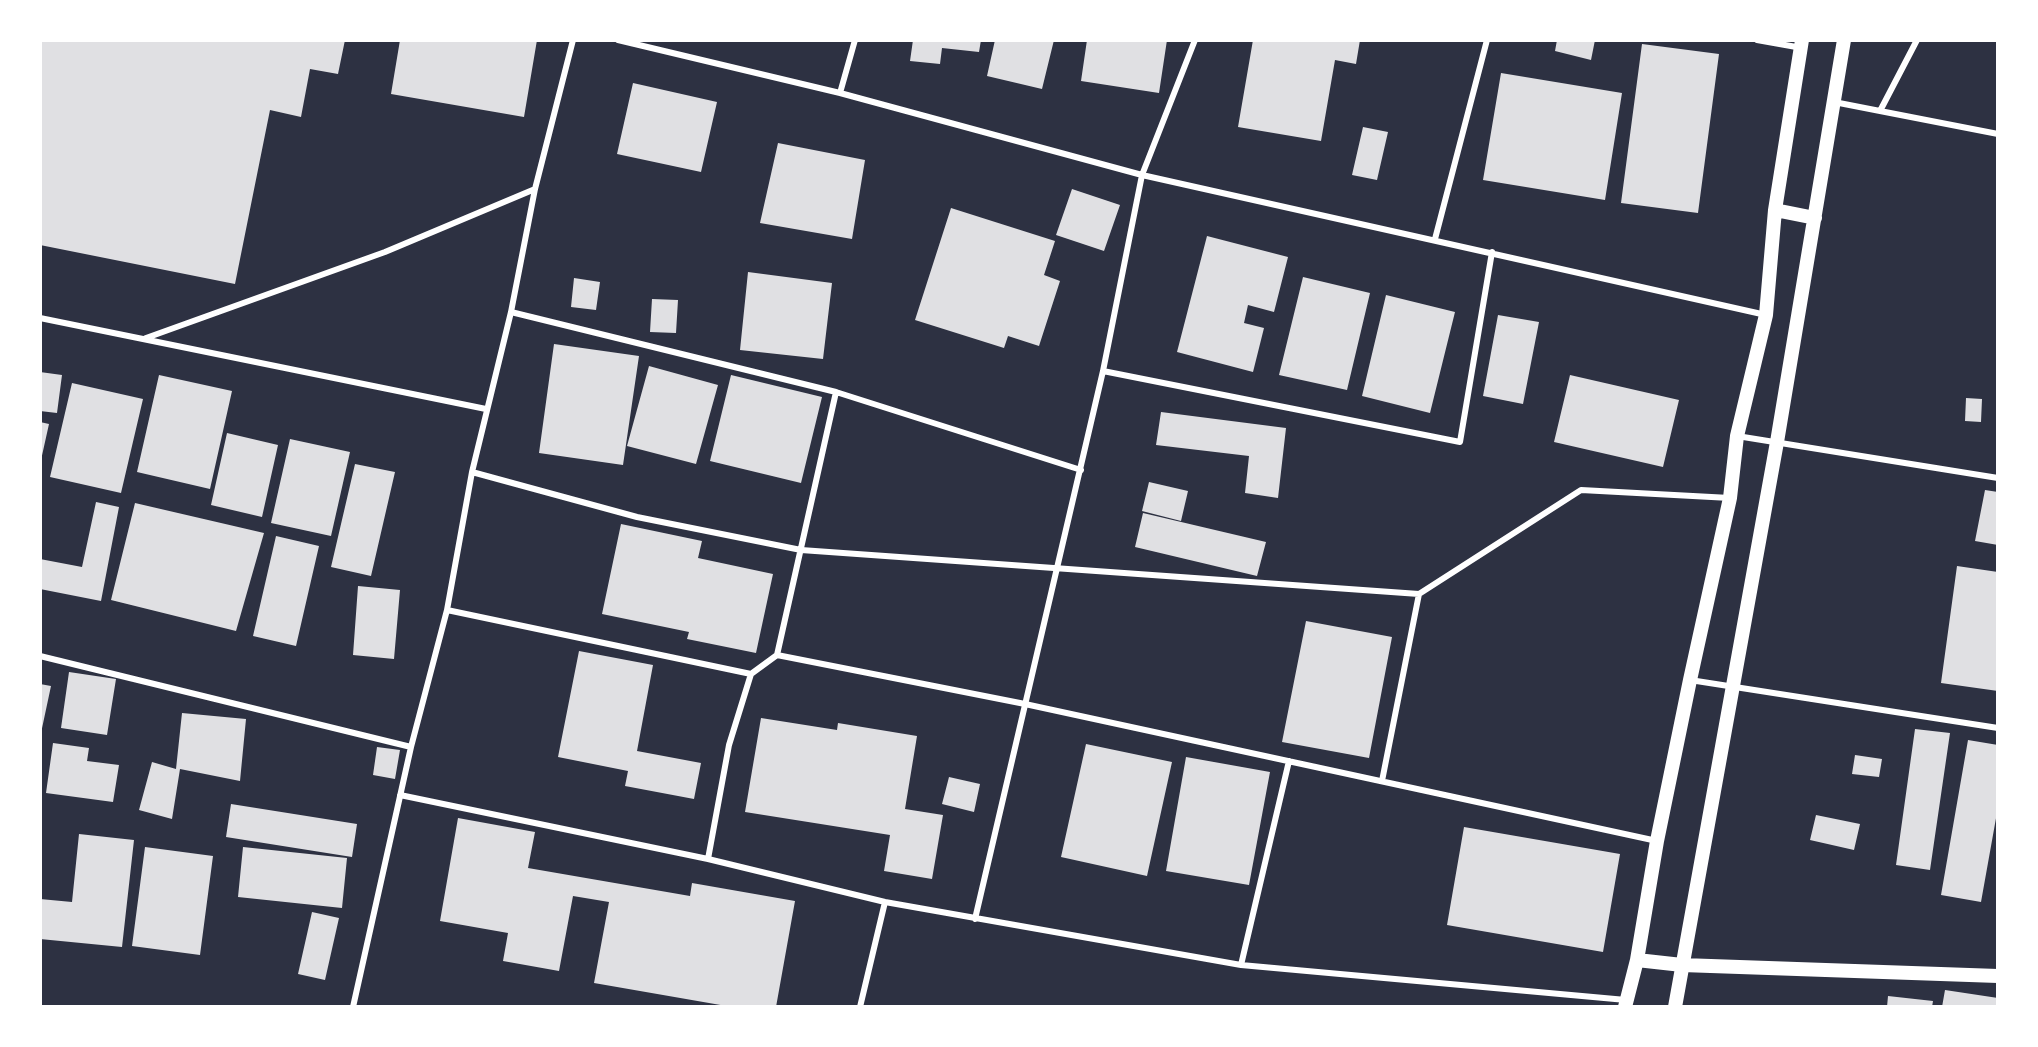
<!DOCTYPE html>
<html>
<head>
<meta charset="utf-8">
<style>
	body { margin:0 }
	#map { position:relative; width:2038px; height:1047px; overflow:hidden; background:#2d3142; font-family:"Sofia Sans Condensed",sans-serif }
	canvas { display:block }
	.frame { position:absolute; inset:0; border:42px solid #fff; pointer-events:none }
</style>
</head>
<body>
<div id="map">
<canvas width="2038" height="1047"></canvas>
<div class="frame"></div>
</div>
<script>
const context = document.querySelector('canvas').getContext('2d');
context.lineJoin = 'round';
function fillPath(path, color) {
  context.fillStyle = color;
  context.fill(path, 'evenodd');
}
function stroke(path, color, width, dash) {
  context.strokeStyle = color;
  context.lineWidth = width;
  context.lineCap = dash ? 'butt' : 'round';
  context.setLineDash(dash || []);
  context.stroke(path);
}
fillPath(new Path2D(`
	M40,40h305l-7,34 -28,-5 -9,48 -31,-7 -35,174 -195,-39z
	M400,40h137l-13,77 -133,-23z
	M913,40h68l-2,12 -37,-4 -2,16 -30,-3z
	M995,40h59l-12,49 -55,-13z
	M1087,40h80l-8,53 -78,-12z
	M1253,40h107l-4,24 -21,-4 -14,81 -83,-14z
	M1557,40h38l-4,20 -36,-9z
	M1642,44l77,10 -21,159 -77,-10z
	M1501,73l121,20 -17,107 -122,-20z
	M633,83l84,19 -16,70 -84,-18z
	M1363,127l25,5 -11,48 -25,-5z
	M778,143l87,17 -13,79 -92,-16z
	M1072,189l48,16 -16,46 -48,-16z
	M951,208l104,33 -11,34 16,6 -21,65 -31,-10 -4,12 -89,-28z
	M1207,236l81,21 -14,55 -26,-7 -4,18 20,5 -11,44 -76,-20z
	M748,272l84,11 -9,76 -83,-9z
	M1303,277l67,16 -23,97 -68,-15z
	M574,278l26,4 -4,28 -25,-3z
	M1386,295l69,17 -25,101 -68,-17z
	M652,299l26,1 -2,33 -26,-1z
	M1498,315l41,7 -16,82 -40,-8z
	M554,344l85,12 -16,109 -84,-12z
	M649,366l69,19 -22,79 -69,-18z
	M40,372l22,3 -5,38 -17,-2z
	M159,375l73,16 -22,98 -73,-17z
	M731,375l91,22 -21,86 -91,-22z
	M1570,375l109,25 -16,67 -109,-25z
	M72,383l71,16 -22,94 -71,-16z
	M1966,398l16,1 -1,23 -16,-1z
	M1161,412l125,16 -8,70 -33,-5 4,-37 -93,-11z
	M40,422l9,2 -8,36h-1z
	M227,433l51,12 -16,72 -51,-12z
	M290,439l60,13 -19,84 -60,-13z
	M355,464l40,8 -24,104 -40,-9z
	M1149,482l39,9 -7,30 -39,-10z
	M1985,490l13,2v53l-23,-4z
	M96,502l23,5 -18,94 -61,-12v-30l42,8z
	M135,503l129,30 -28,98 -125,-31z
	M1143,513l123,29 -9,34 -122,-29z
	M621,524l81,17 -4,17 75,16 -17,79 -69,-14 2,-7 -87,-18z
	M276,536l43,10 -23,100 -43,-10z
	M1957,566l41,6v119l-57,-8z
	M358,586l42,4 -6,69 -41,-4z
	M1306,621l86,16 -23,121 -87,-16z
	M579,651l74,14 -16,86 64,12 -7,36 -69,-13 3,-15 -70,-14z
	M69,672l47,7 -9,56 -46,-7z
	M40,684l11,2 -10,47h-1z
	M182,713l64,6 -6,62 -60,-12 -8,50 -33,-9 13,-48 24,7z
	M761,718l76,12 1,-7 79,13 -12,73 38,6 -11,64 -48,-8 6,-36 -145,-23z
	M1915,729l35,4 -20,137 -34,-5z
	M1968,740l30,5v62l-17,95 -40,-7z
	M53,743l36,5 -2,13 32,4 -6,37 -67,-9z
	M1086,744l86,18 -25,114 -86,-19z
	M377,747l23,3 -5,29 -22,-4z
	M1855,755l27,4 -3,18 -27,-3z
	M1186,757l84,15 -21,113 -83,-14z
	M949,777l31,7 -6,28 -32,-8z
	M231,804l126,20 -5,33 -126,-20z
	M1816,815l44,9 -6,26 -44,-10z
	M458,818l77,14 -7,36 162,28 2,-13 103,18 -19,106h-44l-138,-24 15,-81 -36,-6 -14,75 -56,-10 5,-28 -68,-12z
	M1464,827l156,27 -17,98 -156,-27z
	M79,834l55,6 -12,107 -82,-8v-40l32,3z
	M145,847l68,9 -13,99 -68,-9z
	M243,847l104,11 -5,50 -104,-11z
	M312,912l27,6 -14,62 -27,-6z
	M1945,990l53,8v9h-56z
	M1888,996l45,5 -1,6h-45z`), '#e0e0e3');
stroke(new Path2D(`
	M618,40l222,53 302,82 624,140
	M1757,40l45,8
	M840,93l15,-53
	M1834,102l46,9 37,-71
	M1880,111l118,23
	M1435,239l52,-199
	M511,312l325,80 245,78
	M40,318l446,91
	M146,338l239,-86 150,-63
	M1103,371l357,71 32,-190
	M1737,436l261,42
	M472,472l165,45 164,33 618,44
	M447,610l304,64
	M777,655l248,49 632,137
	M40,656l371,91
	M1690,680l308,48
	M1382,781l37,-187 162,-104 149,8
	M400,795l308,64 177,43 356,63 385,35
	M708,859l21,-114 22,-71 26,-19 59,-263
	M975,919l128,-548 39,-196 53,-135
	M1241,965l48,-204
	M353,1007l58,-260 36,-137 25,-138 39,-160 24,-123 38,-149
	M860,1007l25,-105`), '#fff', 6);
stroke(new Path2D(`
	M1775,210l40,8
	M1637,960l45,5 316,11
	M1625,1007l12,-47 20,-119 33,-161 40,-182 7,-62 29,-121 9,-105 27,-170
	M1675,1007l102,-565 67,-402`), '#fff', 14);
</script>
</body>
</html>
